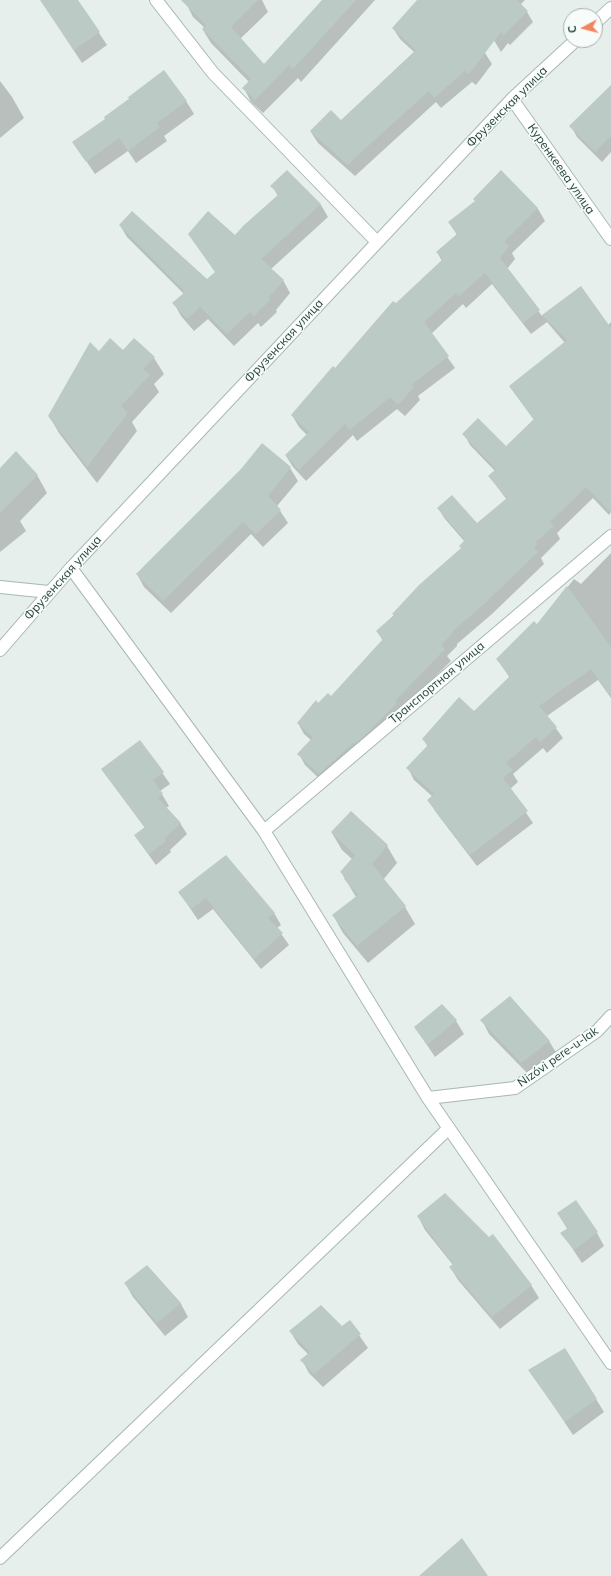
<!DOCTYPE html>
<html>
<head>
<meta charset="utf-8">
<style>
	body { margin:0 }
	#map { position:relative; width:611px; height:1576px; overflow:hidden; background:#e6efeb; font-family:Mulish,sans-serif }
	canvas { display:block }
	.north { position:absolute; left:563px; top:8px; width:40px; height:40px; box-sizing:border-box; background:#f7fbf9; border:1px solid #a3b1ad; border-radius:50%; rotate:263deg; font-size:11px; font-weight:700; line-height:16px; text-align:center; color:#24423a }
	.north::after { content:''; display:block; margin:auto; width:14px; height:18px; background:#f4845f; clip-path:polygon(50% 0,100% 100%,50% 72%,0 100%) }
</style>
</head>
<body>
<div id="map">
<canvas width="611" height="1576"></canvas>
<div class="north">С</div>
</div>
<script>
const context = document.querySelector('canvas').getContext('2d');
context.lineJoin = 'round';
function fillPath(path, color) {
  context.fillStyle = color;
  context.fill(path, 'evenodd');
}
function stroke(path, color, width, dash) {
  context.strokeStyle = color;
  context.lineWidth = width;
  context.lineCap = dash ? 'butt' : 'round';
  context.setLineDash(dash || []);
  context.stroke(path);
}
function label(font, color, halo, rows, align = 'center') {
  context.font = font + ' Mulish,sans-serif';
  context.lineWidth = 3;
  context.setLineDash([]);
  context.textBaseline = 'middle';
  context.strokeStyle = halo;
  context.fillStyle = color;
  for (const [text, x, y, turn = 0] of rows) {
    context.save();
    context.translate(x, y);
    context.rotate((+turn || 0) * Math.PI / 180);
    context.textAlign = isNaN(turn) ? turn : align;
    if (halo) context.strokeText(text, 0, 0);
    context.fillText(text, 0, 0);
    context.restore();
  }
}
fillPath(new Path2D(`
	M77,0l30,45 -25,18 -41,-62z
	M189,0h73l6,12 -28,27 24,27 60,-66h51l-74,82 -3,-4 -35,35 -12,-11 -7,-14 5,-6 -38,-39 -8,-13 2,-2 -12,-11 -7,-14z
	M419,0h9l57,53 7,11 -16,21 -4,-3 -31,26 -5,-6 -81,74 -37,-33 -7,-11 30,-11 73,-69 -14,-13 -7,-11z
	M470,0h55l-5,5 7,7 6,10 -23,23 -2,-2 -7,9z
	M0,81l12,16 12,21 -24,20z
	M611,86v66l-9,10 -25,-25 -6,-11z
	M129,98l57,3 8,13 -30,22 3,5 -31,22 -8,-12 -33,23 -21,-31 32,-24 24,-20z
	M287,171l34,34 7,12 -57,52 12,11 7,13 -14,17 1,2 -16,15 -3,-4 -24,23 -26,-27 -14,12 -13,-15 -7,-13 10,-9 -57,-57 -7,-12 87,55 9,-7 -26,-38 46,2 42,-41 -6,-10z
	M501,172l37,37 7,12 -33,32 3,6 -8,10 35,47 39,-28 27,37 3,-3v190l-2,3 -16,-17 -36,35 3,6 -19,19 3,6 -52,50 -35,30v2l-10,10 4,5 -125,124 -21,-20 -6,-11 12,-14 -7,-6 -6,-11 20,-19 13,-7 52,-56 -6,-10 17,-15 -1,-2 69,-65 3,-7 -20,-23 -7,-11 39,17 30,-25 -18,-24 6,-5 -25,-26 -6,-11 42,13 28,-27 -24,-33 55,-44 -18,-21 -16,12 -39,-50 -26,24 -3,-4 -32,30 24,34 -37,28 2,4 -15,16 -8,-7 -40,32 -4,-6 -47,46 -13,-14 -7,-11 21,-21 -8,-8 -7,-12 104,-111 46,-43 -5,-9 20,-17 -8,-13 27,-20z
	M123,351l31,7 10,16 -10,10 5,8 -27,30 5,9 -40,52 -38,-50 -10,-17 50,-64z
	M262,445l28,23 8,13 -21,25 11,17 -25,24 -12,-13 -80,79 -27,-26 -7,-13 105,-105z
	M0,469l37,6 10,18 -27,28 6,10 -26,21z
	M611,553v145l-13,-18 -51,36 16,22 -16,15 -4,-5 -30,26 5,8 -8,7 23,34 -56,43 -42,-55 -6,-11 4,-3 -19,-17 -6,-12 20,-21 -5,-8 51,-27 36,-34 -13,-19 40,-33 37,-47 7,5z
	M140,741l30,43 -10,7 9,15 -3,2 14,15 7,11 -17,16 1,2 -15,13 -21,-29 10,-8 -43,-58z
	M351,812l36,34 10,17 -14,17 22,27 10,17 -47,39 -25,-30 -10,-18 23,-18 -15,-25 11,-13 -10,-9 -10,-17z
	M179,892l95,21 7,12 -4,3 12,17 -28,24 -48,-60 -15,11z
	M442,1005l14,16 8,13 -29,23 -20,-30z
	M482,1020l67,21 8,13 -27,22 -41,-42z
	M558,1214l39,19 7,13 -22,17 -20,-30 6,-3z
	M418,1216l113,69 8,13 -39,31 -42,-49 -8,-13 3,-2 -28,-35z
	M147,1267l34,37 7,13 -23,19 -32,-39 -8,-14z
	M350,1322l18,26 -45,39 -14,-14 -7,-13 7,-5 -11,-11 -8,-13 52,-4z
	M530,1370l66,29 8,13 -31,23z`), '#0003');
fillPath(new Path2D(`
	M40,0h38l22,32 -26,18z
	M181,0h77l-27,27 33,37 58,-64h34l-63,69 -4,-4 -34,35 -13,-12 9,-9 -49,-50 4,-4z
	M417,0h100l11,11 -24,24 -3,-3 -32,42 -4,-3 -31,27 -5,-7 -70,63 -11,11 -38,-34 21,-21 10,10 75,-70 -24,-22z
	M164,70l23,31 -30,22 3,4 -32,24 -9,-13 -33,24 -14,-20 33,-23 -1,-2 26,-19h-3z
	M611,85v51l-16,16 -26,-26z
	M287,170l34,34 -60,55 23,21 -15,17 2,2 -17,17 -4,-4 -23,22 -27,-27 -13,12 -15,-16 13,-11 -66,-67 13,-14 75,68 8,-7 -27,-38 20,-23 27,24 8,-9 36,-32 -9,-8z
	M501,170l37,38 -34,34 5,4 -9,12 40,52 -17,13 -38,-50 -26,23 -3,-3 -32,29 25,34 -38,29 3,2 -16,18 -8,-8 -40,33 -5,-6 -46,46 -14,-15 24,-23 -18,-17 42,-49 2,2 58,-67 3,2 47,-44 -7,-7 21,-18 -9,-12 27,-21 -2,-2z
	M581,286l30,42v185l-25,-26 -36,35 4,4 -18,16 1,2 -3,3 4,5 -52,50 -35,31 1,1 -11,11 4,4 -50,52 2,2 -35,35 -8,6 -1,-1 -34,31 -22,-20 16,-17 -16,-14 19,-23 2,3 10,-10 3,3 52,-57 -7,-8 18,-16 -2,-1 27,-29 42,-37 -2,-2 6,-6 -28,-32 15,-13 25,28 30,-25 -19,-22 8,-7 -34,-35 16,-16 28,28 28,-27 -25,-33 58,-46 -25,-25z
	M110,338l13,12 11,-12 21,19 -12,12 7,6 -29,31 7,7 -41,54 -39,-51 42,-74 9,9z
	M262,443l29,24 -23,29 13,14 -25,24 -13,-12 -80,79 -27,-27 105,-105z
	M16,451l22,24 -38,38v-45z
	M567,586l44,61v50l-20,-28 -52,37 18,21 -17,15 -4,-5 -30,26 7,7 -10,8 25,33 -58,44 -43,-55 7,-6 -28,-26 22,-23 -6,-6 37,-42 15,14 36,-35 -14,-17 38,-38 3,3z
	M140,740l24,32 -11,8 10,14 -5,4 23,25 -17,16 2,2 -17,13 -15,-19 11,-8 -44,-58z
	M351,811l37,34 -16,19 34,42 -49,40 -25,-31 26,-20 -14,-16 2,-2 -6,-5 15,-17 -24,-23z
	M226,855l49,58 -7,5 15,15 -29,26 -48,-61 -15,11 -13,-17z
	M510,996l40,45 -29,22 -41,-43z
	M442,1004l15,16 -30,25 -13,-18z
	M445,1193l44,44 4,-3 39,51 -40,32 -43,-50 4,-3 -36,-48z
	M576,1200l22,32 -24,18 -14,-17 8,-5 -11,-15z
	M147,1265l34,38 -24,20 -33,-40z
	M321,1305l21,21 8,-6 11,14 -47,40 -14,-14 10,-8 -21,-21z
	M565,1348l32,51 -32,23 -37,-52z
	M462,1538l26,38h-69z`), '#bbcac4');
const minor = new Path2D(`
	M156,0l57,73 164,169
	M595,23l16,-15
	M512,99l99,140
	M71,568l193,263 164,267 183,265
	M0,587l49,5
	M0,650l71,-82 441,-469 64,-59
	M264,831l347,-295
	M428,1098l87,-10 82,-57 14,-15
	M0,1558l449,-430`);
stroke(minor, '#a8b8b2', 14);
stroke(minor, '#fff', 12);
label('12px', '#24423a', '#f7fbf9', [
	["Фрузенская улица",507,107,-45],
	["Куренкеева улица",561,169,55],
	["Фрузенская улица",284,341,-47],
	["Фрузенская улица",63,578,-48],
	["Транспортная улица",437,683,-40],
	["Nizóvi pere-u-lak",558,1057,-35]
]);
</script>
</body>
</html>
